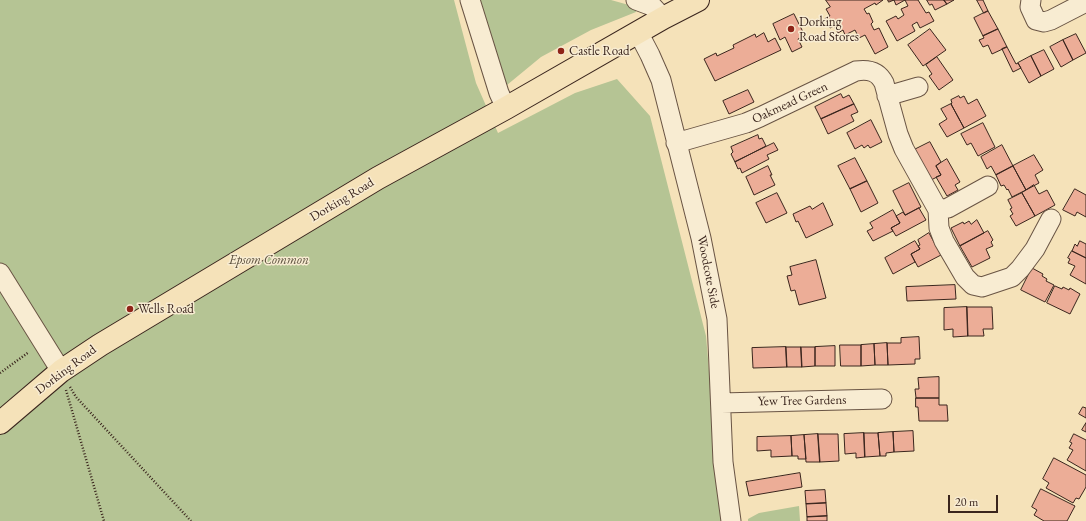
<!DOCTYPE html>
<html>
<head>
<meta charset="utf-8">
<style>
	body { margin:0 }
	#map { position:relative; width:1086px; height:521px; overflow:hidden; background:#f5e2b9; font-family:"EB Garamond",serif }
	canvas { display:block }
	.scale { position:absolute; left:948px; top:495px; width:50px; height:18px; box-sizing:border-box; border:2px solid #3a251d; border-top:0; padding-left:5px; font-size:12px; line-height:14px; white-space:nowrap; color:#3a251d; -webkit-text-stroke:3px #f8ecd2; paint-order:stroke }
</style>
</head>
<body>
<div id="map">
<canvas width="1086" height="521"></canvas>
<div class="scale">20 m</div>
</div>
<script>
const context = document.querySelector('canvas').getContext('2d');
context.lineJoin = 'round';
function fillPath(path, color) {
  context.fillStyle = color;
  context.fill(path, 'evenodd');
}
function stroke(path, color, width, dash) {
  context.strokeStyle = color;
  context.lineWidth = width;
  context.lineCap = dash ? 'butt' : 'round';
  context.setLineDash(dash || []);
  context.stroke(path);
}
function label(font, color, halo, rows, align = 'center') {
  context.font = font + ' "EB Garamond",serif';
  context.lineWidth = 3;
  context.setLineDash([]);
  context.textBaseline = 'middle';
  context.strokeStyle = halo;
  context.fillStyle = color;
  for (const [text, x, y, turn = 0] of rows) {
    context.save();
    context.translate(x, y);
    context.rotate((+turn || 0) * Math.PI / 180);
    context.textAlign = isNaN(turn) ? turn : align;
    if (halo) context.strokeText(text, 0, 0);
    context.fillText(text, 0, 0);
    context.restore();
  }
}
fillPath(new Path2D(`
	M0,0h454l22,83 22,50 77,-40 42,-14 33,37 56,220 16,185h-722z
	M476,0h135l25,7v5l-45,18 -50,27 -34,28 -6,-4z
	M799,506l1,15h-52v-2l11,-6z`), '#b5c494');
const building = new Path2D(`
	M826,0h57l-7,5 -1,-2 -11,6 3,5 2,-1 4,9 -2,2 3,6 5,-2 9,19 -13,7 -10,-19 -6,3 -4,-8 -10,5 -2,-5 -5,3 -4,-7 -4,2 -5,-10 5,-2 -4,-7 4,-2z
	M888,0h30l8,13 3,-1 5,9 -14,7 -3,-6 -5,3 3,6 -18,10 -11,-20 10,-5 2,3 6,-4 -3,-6 7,-3 -3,-6 -9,5 -2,-5 -5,2z
	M927,0h17l3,4 -12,6 -3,-6 -2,1z
	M944,0h10l-7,4z
	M977,0h6l5,11 -4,2z
	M988,11l10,18 -15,7 -9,-18z
	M794,14l11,22 -7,3 4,8 -10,5 -7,-15 -5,3 -7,-16z
	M930,29l16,21 -23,16 -15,-21z
	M998,29l9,18 -15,7 -4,-9 -5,2 -4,-7 5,-2 -1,-2z
	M764,33l4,9 7,-4 6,12 -66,31 -11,-22 12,-6 1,3 17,-8 -1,-3 22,-11 1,3z
	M1076,34l10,19 -13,7 -10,-20z
	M1063,40l10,20 -12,7 -11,-20z
	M1007,47l9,17 2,-1 3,5 -8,4 -11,-23z
	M1044,50l10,19 -13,7 -10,-20z
	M1031,56l10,20 -12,7 -11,-20z
	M937,57l16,23 -14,10 -10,-14 3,-2 -6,-9z
	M748,90l6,12 -25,12 -6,-13z
	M841,94l2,4 6,-3 5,9 -33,15 -6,-12z
	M959,96l1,2 4,-2 4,8 9,-5 9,17 -22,12 -13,-24 1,-1 -1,-3z
	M854,104l4,8 -7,3 3,6 -26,13 -7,-15z
	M951,104l13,24 -17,9 -8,-13 8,-5 -6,-10z
	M871,120l11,22 -12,6 -2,-3 -4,3 -2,-3 -7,4 -8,-16z
	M983,123l12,24 -17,9 -7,-13 -4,2 -6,-11z
	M758,135l1,4 3,-1 4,8 -31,16 -4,-8 2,-2 -2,-5z
	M930,142l11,20 -5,4 5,9 -10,5 -17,-30z
	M774,143l4,7 -11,5 2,4 -27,14 -2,-5 -2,1 -3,-7z
	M1002,145l11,21 -17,9 -5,-9 -4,3 -6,-12z
	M1034,155l9,15 -8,5 4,8 -13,7 -13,-24z
	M855,158l12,23 -17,8 -12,-23z
	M947,159l13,23 -5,3 3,5 -11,6 -11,-19 5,-2 -5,-9z
	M768,166l4,9h-2l5,10 -21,10 -8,-18z
	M1013,166l13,24 -14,7 -4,-8 -1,1 -3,-5 -3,1 -5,-11z
	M867,181l11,22 -17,9 -11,-23z
	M909,183l12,24 -16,8 -12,-24z
	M1034,185l5,9 8,-4 8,15 -20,11 -13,-23z
	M1075,189l11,6v22l-9,-5 -2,4 -12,-6z
	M777,193l10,20 -21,10 -10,-20z
	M1022,193l13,23 -19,10 -6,-10 3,-2 -3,-5 2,-1 -4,-8z
	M823,203l10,22 -27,13 -8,-17 -2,1 -3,-8 17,-8 2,3z
	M919,208l7,12 -30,16 -5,-8 9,-5 -4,-7 7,-4 2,3z
	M893,210l7,13 -9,5 2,3 -20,10 -6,-10 6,-3 -3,-5z
	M977,220l7,13 -24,13 -9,-18 12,-6 1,2 5,-3 2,3z
	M988,231l5,9 -2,2 2,4 -7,3 4,9 -18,9 -12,-21z
	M929,233l12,22 -23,12 -7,-13 9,-5 -2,-3 2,-1 -2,-5z
	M915,241l5,8 -9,5 4,8 -22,12 -8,-16z
	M1080,241l6,3v14l-14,-7 3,-7 2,2z
	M1072,251l14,7v26l-16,-9 5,-9 -7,-3 2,-4 -2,-1z
	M816,260l10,38 -27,7 -4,-15 -4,1 -4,-15 5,-1 -2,-8z
	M1032,268l11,6 -1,2 5,3 -1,2 8,4 -9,17 -24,-12z
	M955,285l1,14 -49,2 -1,-14z
	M1055,286l7,3 1,-2 6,3 1,-2 10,6 -10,20 -23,-11z
	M967,307h25l1,22h-10l1,7h-16z
	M967,307l1,29 -15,1v-8l-9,1v-22z
	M919,337l1,22h-5v5l-27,1 -1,-22h14v-5z
	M887,343l1,22h-13l-1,-21z
	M874,344l1,21 -14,1v-21z
	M840,345h21v21h-20z
	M835,346v20h-20v-19z
	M786,347l1,20 -34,1 -1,-20z
	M786,347h15l1,20h-15z
	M801,347h14v19l-13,1z
	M939,377v21h-23l-1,-9h4l-1,-11z
	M916,398h23v7h8l1,16h-29l-1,-14h-2z
	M1083,407l3,1v10l-7,-4z
	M1086,423v9l-4,-2z
	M913,431l1,20 -20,1 -1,-20z
	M893,432l1,20 -8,1v3h-6l-2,-23z
	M864,433l1,24 -9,1v-5l-11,1 -1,-20z
	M864,433h14l2,23 -15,1z
	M818,434l2,28h-14l-2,-27z
	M818,434h20l1,27 -19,1z
	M1074,434l12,6v31l-19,-11 6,-10 -4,-2 3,-5 -2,-1z
	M804,435l2,24h-8v-3h-6l-1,-20z
	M791,436l1,20 -21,1v-7l-14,1v-14z
	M1054,458l32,17v12l-7,12 -3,-1 -3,5 -27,-15 3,-5 -6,-4z
	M800,473l2,14 -53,9 -3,-14z
	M1041,489l34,17 -8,15h-23l-10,-6 3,-5 -5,-3z
	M825,490l1,13 -20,1 -1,-13z
	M826,503l1,13 -20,1 -1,-13z
	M827,516v5h-20v-4z`);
fillPath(building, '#ecad97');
stroke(building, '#3a251d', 1);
const minor = new Path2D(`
	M470,0l29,93 7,15
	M636,0l16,6 11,12
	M1031,0l-1,7 6,13 8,2 7,-2 35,-18
	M638,32l12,23 11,25 40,158 16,81 6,143 8,59
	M887,96l31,-9
	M676,143l70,-20 14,-6 96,-46c13,-2 22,0 28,12l14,51 6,15 34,61
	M988,186l-40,22 -10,2 1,18 5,13 21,36 8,8 9,2 30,-10 8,-8 15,-20 16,-30
	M0,273l61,98
	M721,403l161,-4`);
const highway = new Path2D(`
	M0,423l61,-52 39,-26 278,-167 128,-70 157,-90 35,-18`);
stroke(minor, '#695444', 21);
stroke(highway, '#3a251d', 24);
stroke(new Path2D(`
	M0,373l29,-21
	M70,387l6,10 115,124
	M66,390l38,131`), '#3a251d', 2.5, [1, 2]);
stroke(minor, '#f8ecd2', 19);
stroke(highway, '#f5e2b9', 22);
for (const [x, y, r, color] of [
	[791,29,4,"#8f2418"],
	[561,51,4,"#8f2418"],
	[130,309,4,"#8f2418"]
]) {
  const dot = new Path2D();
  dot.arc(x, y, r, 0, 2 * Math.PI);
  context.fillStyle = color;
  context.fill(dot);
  stroke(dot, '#f8ecd2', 1.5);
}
label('13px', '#3a251d', '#f8ecd2', [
	["Dorking",799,22],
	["Road Stores",799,37],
	["Castle Road",569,51],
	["Wells Road",138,309]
], 'left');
label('13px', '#3a251d', '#f8ecd2', [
	["Oakmead Green",790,103,-25],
	["Dorking Road",342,200,-31],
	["Woodcote Side",708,272,79],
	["Dorking Road",66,370,-37],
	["Yew Tree Gardens",802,401,-1]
]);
label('italic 13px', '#594d3b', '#f8ecd2', [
	["Epsom Common",269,260]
]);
</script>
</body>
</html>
